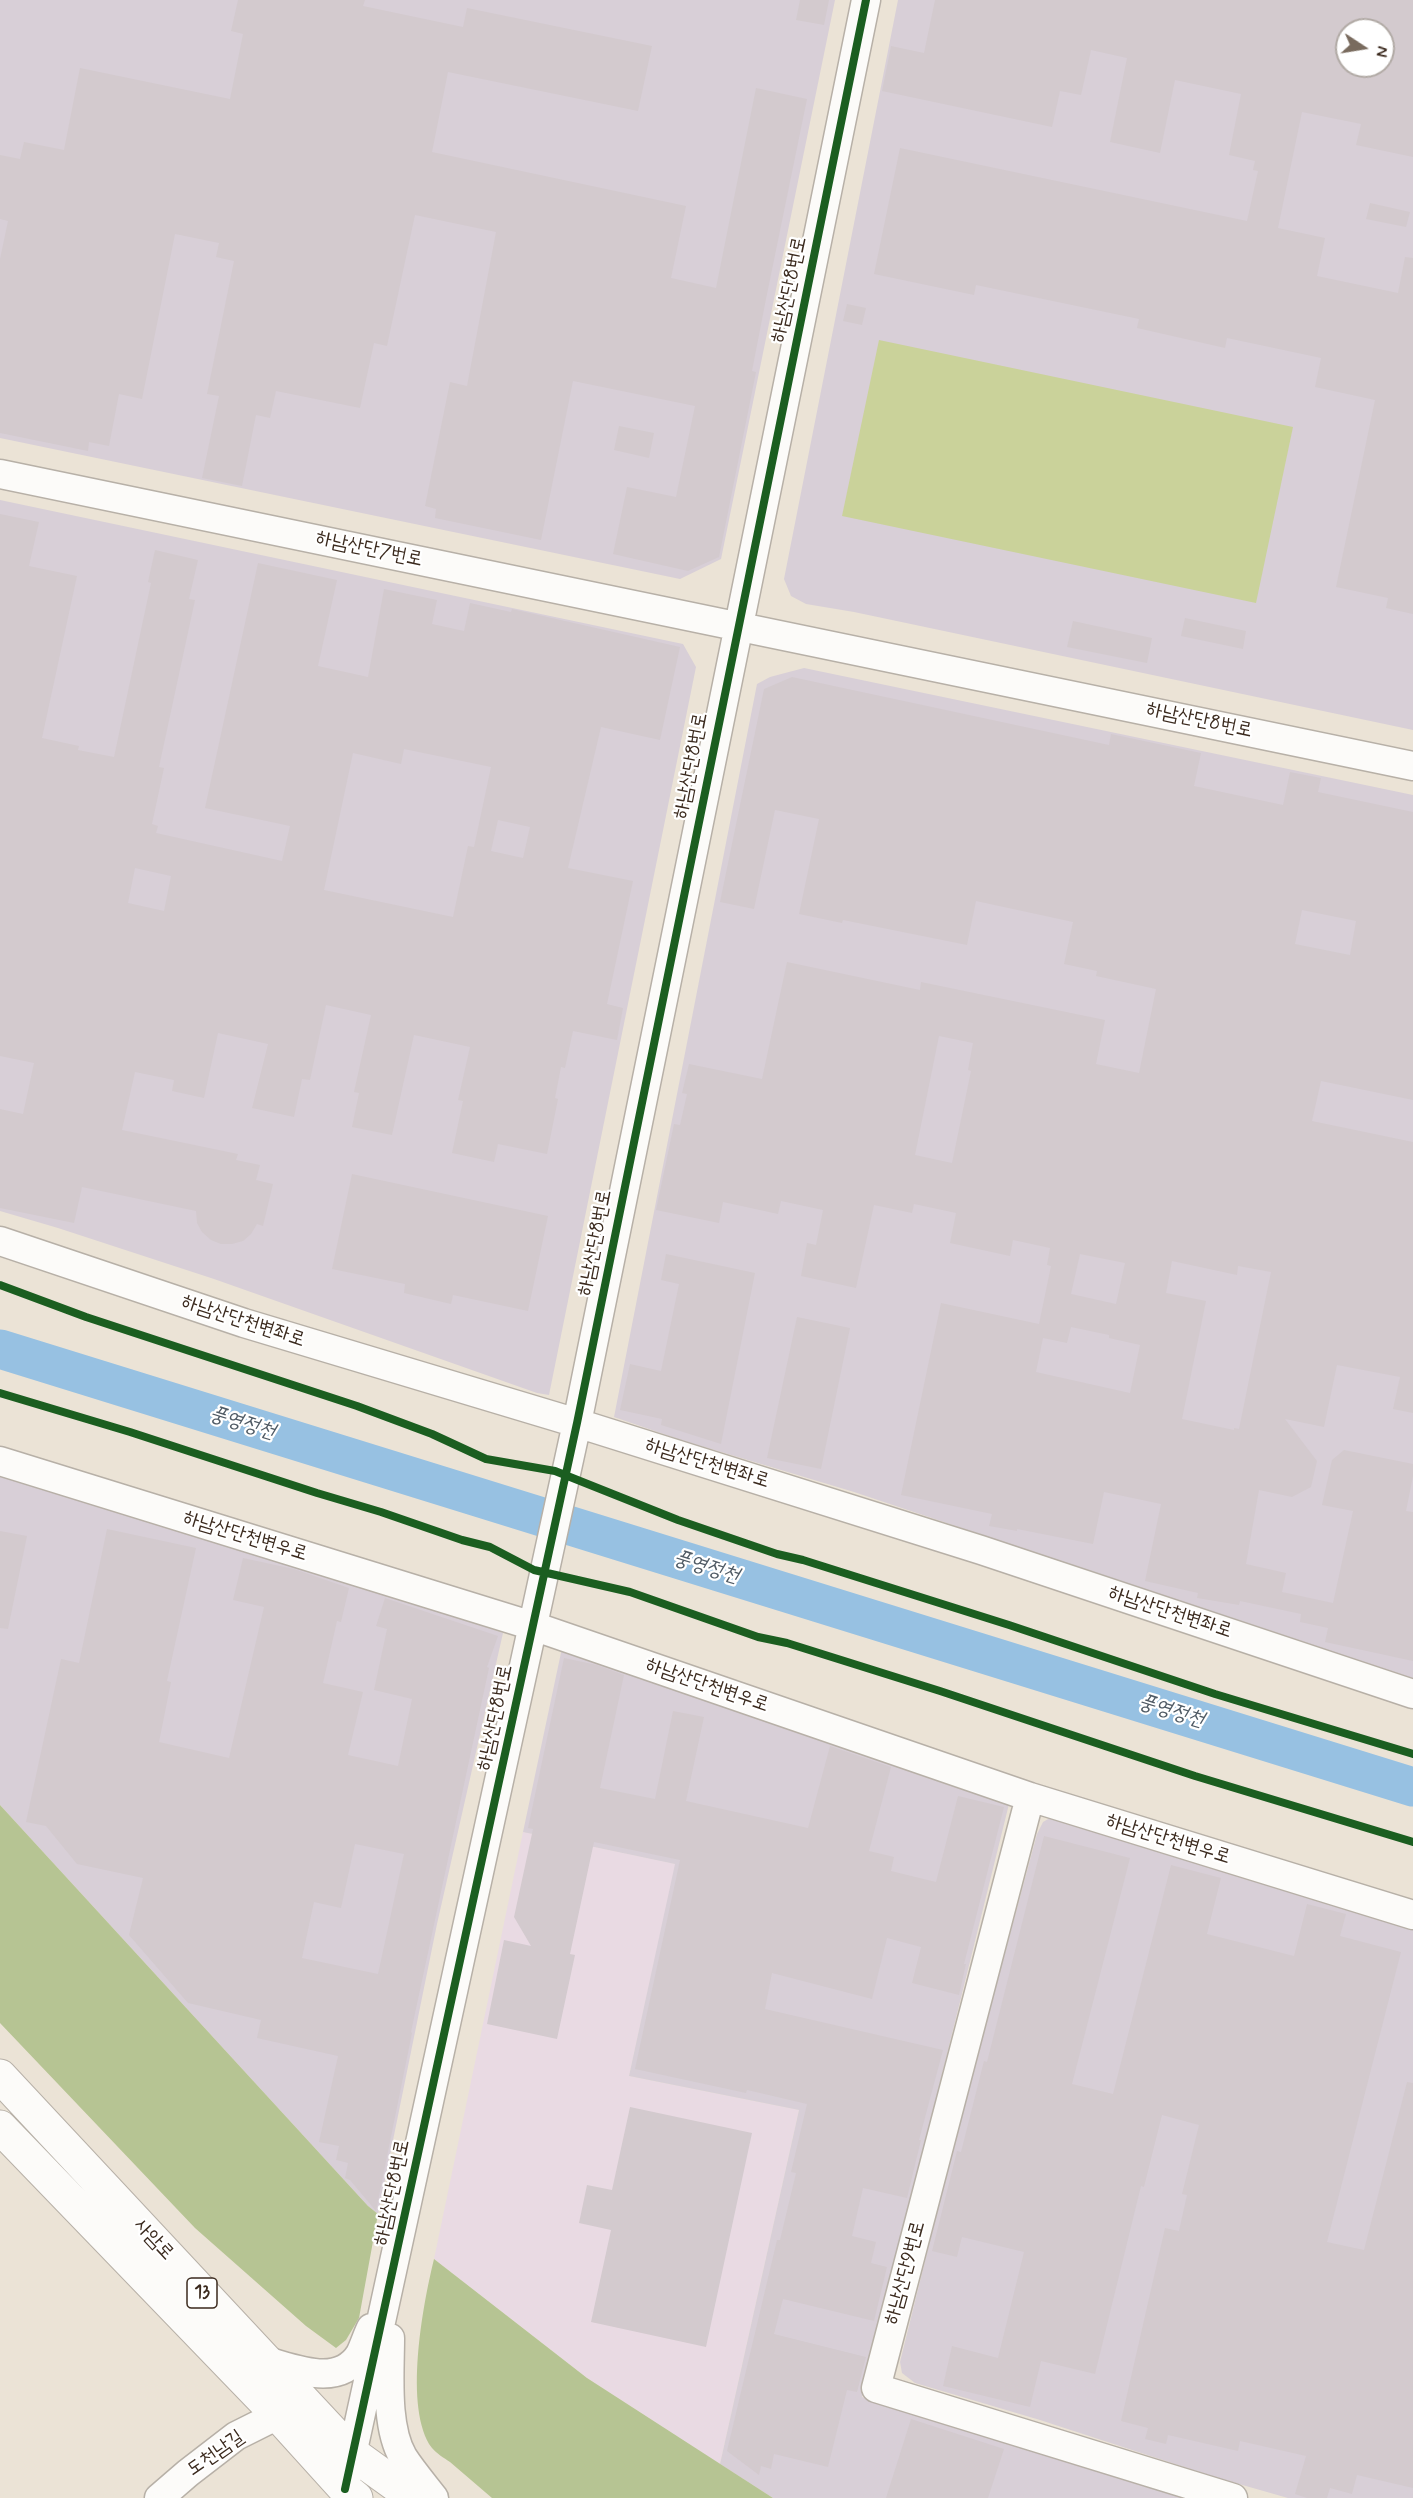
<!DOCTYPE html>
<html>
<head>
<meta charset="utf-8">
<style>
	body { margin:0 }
	#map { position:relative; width:1413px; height:2498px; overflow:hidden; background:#ebe3d6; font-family:Mynerve,sans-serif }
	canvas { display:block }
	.north { position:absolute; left:1335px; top:18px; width:60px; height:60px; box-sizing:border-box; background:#fff; border:2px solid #b1aaa5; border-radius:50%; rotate:102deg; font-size:16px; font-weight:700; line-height:24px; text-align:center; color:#3b2a1e }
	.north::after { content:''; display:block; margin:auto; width:21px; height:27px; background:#796b5e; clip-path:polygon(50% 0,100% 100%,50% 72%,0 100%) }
</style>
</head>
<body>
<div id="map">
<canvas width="1413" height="2498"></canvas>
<div class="north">N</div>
</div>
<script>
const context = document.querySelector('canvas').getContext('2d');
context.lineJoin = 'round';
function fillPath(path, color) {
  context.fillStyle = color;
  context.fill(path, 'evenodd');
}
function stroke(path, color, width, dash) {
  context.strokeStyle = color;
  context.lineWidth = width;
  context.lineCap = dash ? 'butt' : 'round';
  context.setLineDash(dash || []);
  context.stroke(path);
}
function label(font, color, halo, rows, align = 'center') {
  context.font = font + ' Mynerve,"Poor Story",sans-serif';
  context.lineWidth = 4.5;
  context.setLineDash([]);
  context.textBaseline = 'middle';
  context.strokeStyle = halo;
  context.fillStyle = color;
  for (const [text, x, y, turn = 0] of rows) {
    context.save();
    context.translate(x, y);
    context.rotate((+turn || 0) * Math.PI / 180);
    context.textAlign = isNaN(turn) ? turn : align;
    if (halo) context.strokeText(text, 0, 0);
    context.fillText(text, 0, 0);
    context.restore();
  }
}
fillPath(new Path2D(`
	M523,1832l153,32 -47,212 170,34 -79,354 -133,-86 -153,-119z`), '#e9dae3');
fillPath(new Path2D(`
	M0,0h835l-114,559 -41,20 -680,-141z
	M898,0h515v730l-559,-118 -48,-8 -15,-8 -7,-17zM1347,30h36v36h-36z
	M0,500l683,144 13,23 -147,728 -12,-2 -323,-114 -156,-51 -58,-17z
	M804,668l609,127v884l-559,-187 -176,-53 -64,-22 143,-733 13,-7z
	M0,1472l378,117 125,44 -66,291 -59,290 -10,-8 -368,-401z
	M562,1648l397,131 2,10 48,15 -147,593 322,101h-411l-53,-34 79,-354 -170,-34 46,-212 -152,-32z
	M1050,1818l363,109v571h-125l-70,-20 -178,-58 -125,-37 -13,-10 -2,-11 62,-250 75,-278 6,-12z`), '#d8cfd7');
fillPath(new Path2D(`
	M879,340l414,87 -37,176 -414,-87z`), '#cad29a');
fillPath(new Path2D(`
	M0,1805l368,401 10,8 -19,104 -13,22 -10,8 -30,-22 -111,-98 -195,-205z
	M434,2259l153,119 186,120h-281c-14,-12 -28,-24 -42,-36 -6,-4 -14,-9 -18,-14 -29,-39 -9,-144 2,-189z`), '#b6c493');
stroke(new Path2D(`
	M0,1349l1413,438`), '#97c1e2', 39);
fillPath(new Path2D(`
	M238,0h127l-2,6 100,21 4,-19 185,38 -14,65 -190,-39 -16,80 254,54 -15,72 45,10 40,-200 51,11 -41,200 -14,72 4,1 -37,185 -31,14 -75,-17 14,-67 49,10 19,-91 -122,-25 -32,159 -106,-22 1,-9 -11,-3 25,-124 17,4 29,-154 -81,-17 -28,131 -13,-3 -14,65 -84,-17 -6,27 -14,-3 -14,71 -40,-8 17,-82 -12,-2 27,-133 -18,-4 3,-14 -44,-9 -33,165 -23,-5 -10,52 -20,-4 -1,9 -88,-18v-174l8,-38 -8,-2v-64l20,4 4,-17 40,8 16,-82 150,31 13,-65 -12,-3z
	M800,0h29l-5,25 -28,-5z
	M935,0h478v157l-57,-12 5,-21 -59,-12 -24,116 47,10 -8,38 81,17 7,-36 8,1v356l-27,-6 2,-10 -52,-11 39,-187 -60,-13 6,-29 -94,-20 -2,10 -88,-20 2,-9 -163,-34 -2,10 -100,-21 26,-126 347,73 11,-50 -5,-1 2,-9 -26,-6 12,-61 -66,-14 -15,73 -50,-11 17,-84 -36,-8 -10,45 -21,-4 -8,36 -170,-36 9,-45 33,7zM1347,30h36v36h-36z
	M1370,203l40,9 -4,15 -40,-8z
	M847,304l19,4 -4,17 -19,-4z
	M619,426l35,7 -5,25 -35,-8z
	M0,514l39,8 -10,44 48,10 -35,162 37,8 -1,4 36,7 37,-174 -3,-1 7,-32 43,10 -9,39 6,1 -36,167 5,1 -12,56 6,2 -2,7 126,28 8,-35 -85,-18 53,-245 79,17 -19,86 50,11 16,-88 53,11 -5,24 32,7 6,-28 41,9 1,-3 168,38 -20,93 -59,-13 -33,141 65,13 -26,123 16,4 -6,32 -44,-9 -8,37 -4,-1 -6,31 3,1 -11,55 -49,-10 -4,18 -42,-9 11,-52 -5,-1 12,-53 -56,-12 -22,100 -40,-8 7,-34 -5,-1 17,-77 -45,-10 -16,75 -8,-1 -8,38 -42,-9 16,-64 -50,-11 -14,65 -32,-7 2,-11 -39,-8 -13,58 116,24 -2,6 24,5 -4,15 17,4 -10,42 -6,-2 -6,10 -8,7 -11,3h-11l-10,-4 -9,-8 -5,-9 -1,-12 -114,-24 -8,36 -74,-15v-99l23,5 11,-51 -34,-7zM404,749l87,18 -17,80 -6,-1 -15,71 -129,-27 29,-137 48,11zM498,820l32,7 -7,31 -32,-7zM135,868l36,8 -7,35 -36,-8z
	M1185,618l61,13 -3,18 -62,-13z
	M1073,621l79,17 -5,25 -80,-16z
	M792,677l317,68 2,-11 90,19 -7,33 89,19 7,-33 31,6 -3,14 95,20v288l-92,-19 -9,40 101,21v271l-20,-4 7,-32 -63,-12 -13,62 -39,-8 32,42 -6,26 -19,10 -33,-7 -13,74 40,9 -4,19 51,11 20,-92 -31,-6 10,-45 12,-10 69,14v12l-7,35 7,1v149l-88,-19 3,-14 -28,-6 1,-8 -61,-13 -1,4 -42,-7 1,-5 -53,-12 16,-77 -57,-12 -11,52 -76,-15v2l-28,-5 3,-12 -91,-19 40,-192 98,21 12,-58 -4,-1 3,-17 -37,-8 -3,16 -60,-13 6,-30 -42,-9 -2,9 -38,-8 -18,83 -55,-12 6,-33 9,2 7,-35 -42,-9 -3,13 -55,-12 -4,21 -63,-13 18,-86 6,1 7,-31 -5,-1 7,-29 73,15 25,-117 133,28 1,-8 184,38 -9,44 43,9 17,-84 -60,-13 1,-5 -33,-7 9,-42 -97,-21 -9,44 -124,-25 -1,3 -43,-9 20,-95 -44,-9 -21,99 -34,-7 44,-213zM1302,910l54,11 -6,34 -55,-11zM939,1036l34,7 -5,27 3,1 -19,92 -37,-8zM1080,1254l45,9 -9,41 -45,-10zM1172,1261l65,14 1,-9 33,6 -32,157 -5,-1v2l-52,-11 24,-118 -40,-8zM1071,1327l38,8v3l31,7 -10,48 -94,-21 7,-34 24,5z
	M352,1174l196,42 -20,95 -75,-16 -2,9 -47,-11 1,-9 -73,-15z
	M666,1254l89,19 -34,171 -60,-19 1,-6 -42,-9 10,-46 31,7 18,-87 -18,-4z
	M797,1317l53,11 -29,141 -54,-11z
	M107,1529l89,19 -29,133 4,1 -12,60 70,16 35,-151 -31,-7 10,-42 51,11 55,19 -8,34 -4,-1 -14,62 40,9 -15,63 50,11 14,-67 -38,-9 13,-61 -11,-3 9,-28 113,38 -11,31 2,1 -78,364 1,1 -36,178 -26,-31 -5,-2 3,-15 -12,-3 3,-14 -20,-4 19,-86 -81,-18 4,-18 -73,-17 -59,-68 14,-57 -66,-14 -31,-38 -20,-4 35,-163 18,4zM355,1844l49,10 -26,120 -76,-16 12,-56 27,6z
	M0,1531l27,5 -19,93 -8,-1z
	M564,1658l33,7 27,10 -24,113 55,11 18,-88 31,6 -18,84 122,27 22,-82 61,21 -22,84 25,6 -3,14 45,11 22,-86 46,11 -40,157h2l-7,31 -47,-12 9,-36 -34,-9 -15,61 -100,-26 -7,36 178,41 -24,90h2l-14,58 -44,-10 -11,48 24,6 -5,21 16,4 -13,54 -91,-22 -9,35 92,23 -9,35 -10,-2 -19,77 -54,-13 -3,15 -10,-3 -2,9 -32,-24 50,-211h3l16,-67 -5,-1 16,-68 -60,-14 -1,3 -111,-24 45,-209 -86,-18 -24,112 5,1 -18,84 -70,-15 17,-84 27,6 -17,-29 19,-88 -5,-1z
	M1044,1836l86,22 -58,226 41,10 58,-229 50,13 -14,56 87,22 13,-52 39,10 -6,22 61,16 -74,290 37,8 43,-168 6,1v405l-56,-13 -5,19 -22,-6 -3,10h-20l-12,-4 11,-38 -66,-15 -2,10 -70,-16 -2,9 -21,-5 3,-11 -27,-7 44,-193 14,3 8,-36 -5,-1 17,-69 -37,-10 -18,72 -3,-1 -46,188 -54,-13 -11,46 -87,-21 9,-40 46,12 26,-106 -62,-15 -5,20 -25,-6 25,-100 4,1 23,-91 3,1z
	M630,2107l122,26 -46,214 -115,-25 20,-92 -32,-7 8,-38 25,5z
	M911,2419l93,30 -16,49h-102z`), '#d3cace');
const minor = new Path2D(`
	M0,474l1413,292
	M0,1241l244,82 333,100 404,127 432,144
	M0,1461l533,165 497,171 383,118
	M1030,1797l-154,591 357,110
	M390,2338c0,35 -5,88 13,119 9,14 21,28 31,41
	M266,2361c30,8 73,27 94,-7 4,-8 7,-18 11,-26
	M348,2473l229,-1050 289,-1423
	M159,2498l29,-25 48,-37 42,-21`);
const major = new Path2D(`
	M0,2076l353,378 61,44
	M0,2127l278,288 67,74 11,9`);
stroke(minor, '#b7b0a7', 31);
stroke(major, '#b7b0a7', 35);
stroke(minor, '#fcfbf9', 28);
stroke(major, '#fcfbf9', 33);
stroke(new Path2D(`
	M0,1285l86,32 271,89 75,28 54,25 69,12 123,49 99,34 26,6 206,65 206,69 198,60
	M0,1393l130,39 187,61 64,19 81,28 28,7 44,23 96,22 128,45 29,6 153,48 255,85 218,66
	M345,2489l232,-1066 289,-1423`), '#1b5e20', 8);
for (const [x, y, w] of [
	[202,2293,30]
]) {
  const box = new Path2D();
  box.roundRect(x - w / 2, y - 15, w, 30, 4.5);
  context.fillStyle = '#fff';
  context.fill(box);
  stroke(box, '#3b2a1e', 1.5);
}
label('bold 18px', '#3b2a1e', null, [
	["13",202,2293]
]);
label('20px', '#3b2a1e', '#fff', [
	["하남산단8번로",790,290,-78],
	["하남산단7번로",369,550,12],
	["하남산단8번로",1199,721,12],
	["하남산단8번로",692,766,-79],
	["하남산단8번로",596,1243,-79],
	["하남산단천변좌로",243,1322,18],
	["하남산단천변좌로",707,1464,17],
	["하남산단천변우로",245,1537,17],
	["하남산단천변좌로",1170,1613,18],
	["하남산단천변우로",707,1686,19],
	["하남산단8번로",496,1718,-78],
	["하남산단천변우로",1168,1840,17],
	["하남산단8번로",393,2193,-78],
	["사암로",153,2240,47],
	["하남산단9번로",906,2273,-75],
	["도천남길",216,2454,-35]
]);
label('italic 21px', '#4f5a64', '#fff', [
	["풍영정천",242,1424,17],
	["풍영정천",706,1568,17],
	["풍영정천",1171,1712,17]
]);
</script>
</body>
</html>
